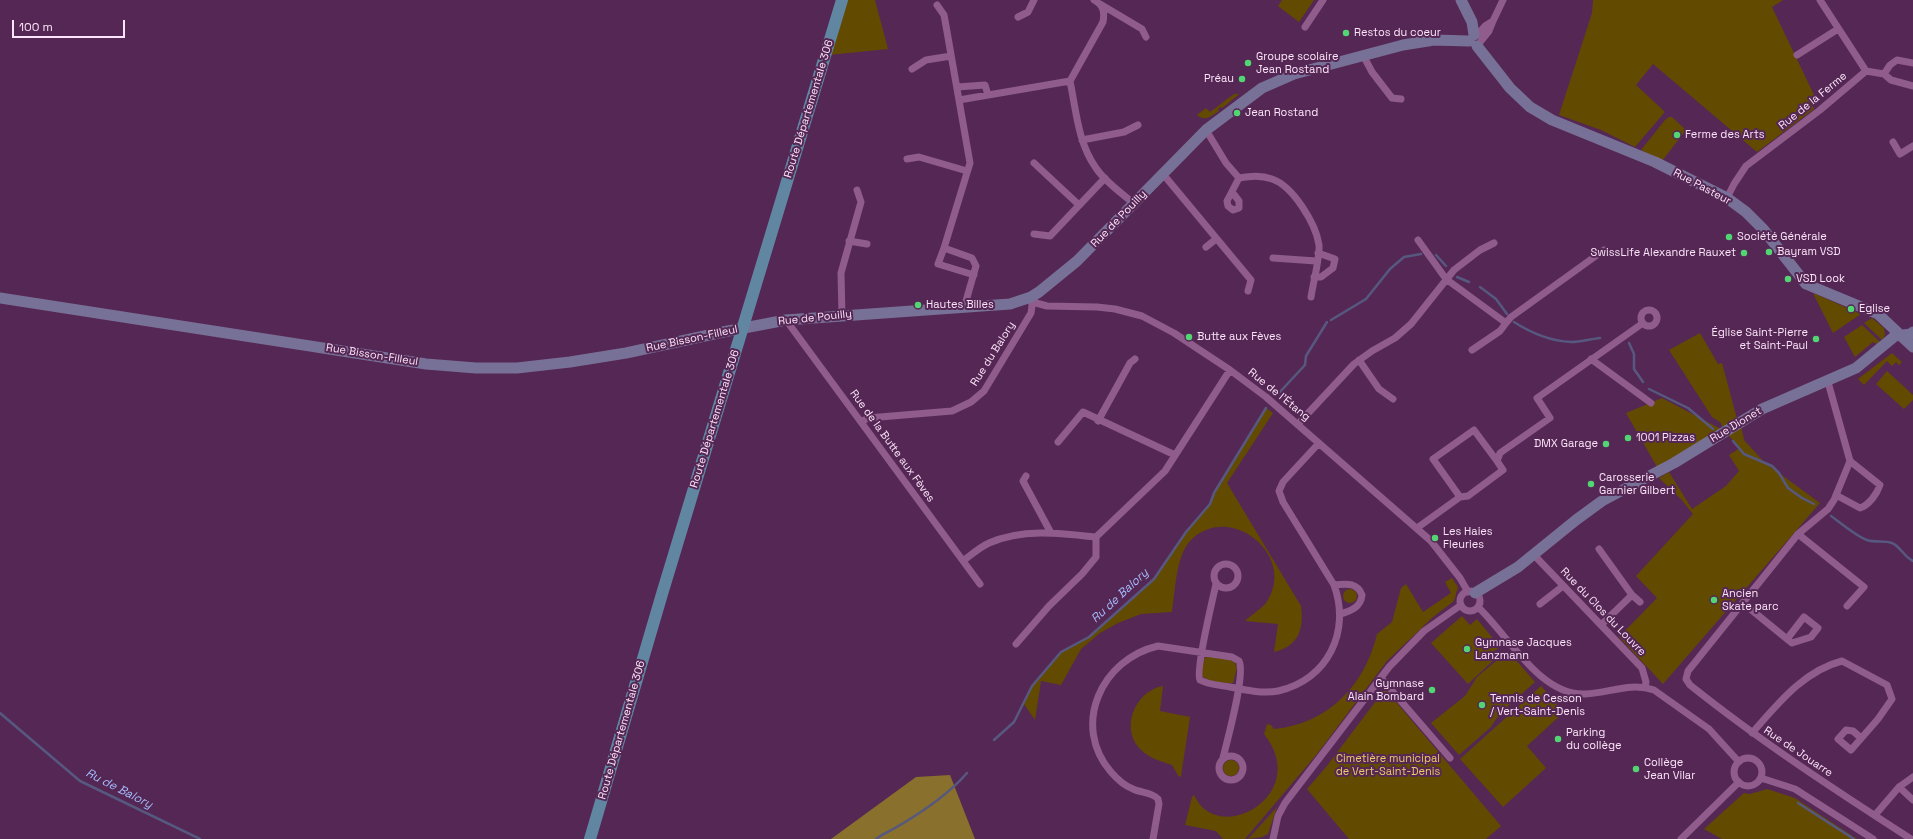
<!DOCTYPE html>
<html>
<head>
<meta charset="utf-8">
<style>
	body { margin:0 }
	#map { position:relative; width:1913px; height:839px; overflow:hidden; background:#552754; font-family:"Space Grotesk",sans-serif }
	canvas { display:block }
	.scale { position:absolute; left:12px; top:20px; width:113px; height:18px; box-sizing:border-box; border:2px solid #fce4fa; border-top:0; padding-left:5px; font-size:12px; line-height:14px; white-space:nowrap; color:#fce4fa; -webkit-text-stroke:3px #552754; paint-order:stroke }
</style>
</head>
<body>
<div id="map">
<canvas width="1913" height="839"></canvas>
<div class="scale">100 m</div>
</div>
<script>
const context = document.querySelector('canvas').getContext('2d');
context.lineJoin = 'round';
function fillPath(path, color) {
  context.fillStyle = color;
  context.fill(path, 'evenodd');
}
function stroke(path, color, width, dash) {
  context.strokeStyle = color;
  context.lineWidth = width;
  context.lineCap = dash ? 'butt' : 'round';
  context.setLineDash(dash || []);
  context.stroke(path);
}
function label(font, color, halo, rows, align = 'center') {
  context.font = font + ' "Space Grotesk",sans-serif';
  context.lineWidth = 4;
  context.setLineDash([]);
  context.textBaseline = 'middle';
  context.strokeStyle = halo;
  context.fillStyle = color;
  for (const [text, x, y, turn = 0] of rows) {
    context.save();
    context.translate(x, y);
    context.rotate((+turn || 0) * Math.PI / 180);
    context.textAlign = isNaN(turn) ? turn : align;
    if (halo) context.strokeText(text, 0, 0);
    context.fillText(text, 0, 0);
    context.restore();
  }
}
fillPath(new Path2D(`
	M847,0h28l13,49 -59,6z
	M1282,0h32l-15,22 -21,-16z
	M1593,0h190l-11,7 42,88 -2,9 2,5 -57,43 -104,-88 -17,21 28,26v2l-29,34 -34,-17 -42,-15 33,-102z
	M1253,83l-31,25 -1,-1 -3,2 1,2c-7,5 -14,11 -22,4l9,-7 4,4 24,-18h5z
	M1669,117h3l14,13 -24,31 -21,-11 24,-30z
	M1813,293l48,21 -28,19z
	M1872,318l12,10 1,7 -3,5 -18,-17z
	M1862,325l18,17 -3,2 -4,-2 -18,15 -11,-20z
	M1700,333l18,31 4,-1 15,56 -14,9 -3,-6 -8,-5 -43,-67z
	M1892,353l10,9 -3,3 -3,-3 -4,4 -5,-5 -23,24 -6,-6z
	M1887,371l26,24v5l-9,9 -28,-25z
	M1662,398l59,31 -64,38 -31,-54z
	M1266,408l7,5 -46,70 74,123c3,23 -2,40 -27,46l4,-28 -33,-3c6,-6 16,-12 21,-18 33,-48 -38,-103 -76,-62 -14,15 -15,51 -18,71l-31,2 -23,9 -18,10 -19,16 -20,36 -20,-4 -6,39 -11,-16 8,-18 29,-34 28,-15 65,-58 32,-47 24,-28 4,-11z
	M1741,426l3,14 20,22 56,41 -157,181 -44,-47 38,-39 -21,-22 57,-62 -12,-15 -22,-21 10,-6 23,37 34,-23 13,-15 -10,-16 11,-7 -12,-13z
	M1452,578l6,9 -4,14 -21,16 -46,44 -70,93 -72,85h-22l-7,-8 -31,-6 7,-28 2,-2c2,4 5,9 9,13 25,21 65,1 73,-28 5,-17 -2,-33 -12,-46l3,-10 4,1 3,4c54,-5 91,-44 103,-95l15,-12 9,-34 5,-4 17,28 28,-19 -6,-11z
	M1343 596a7 7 0 1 1 14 0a7 7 0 1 1-14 0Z
	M1462,616l8,9 7,-6 23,28 -7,5 4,5 -29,27 -37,-41z
	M1508,651l27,31 -35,31 -9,14 -32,28 -28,-32 34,-27 12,-19z
	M1208,656l21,3 6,4 2,5 -4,15c-9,0 -26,-1 -32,-8l3,-16z
	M1163,686l-3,25 30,6 -9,59 -2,1 -7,-12c-13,-4 -27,-8 -36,-21 -14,-22 2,-54 27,-58z
	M1541,686l23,26 -37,34 19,22 -43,39 -43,-48z
	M1385,689l116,137 -15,13h-137l-42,-50 19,-22z
	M1223 768a8 8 0 1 1 16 0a8 8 0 1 1-16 0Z
	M1767,789l28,9 62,41h-135l-18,-10 40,-36 6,1z
	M1277,807l-9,27 -6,3 -14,2z`), '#624b00');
fillPath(new Path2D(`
	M950,775l25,64h-144l85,-62z`), '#89702d');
stroke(new Path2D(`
	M1436,255l10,11
	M1457,277l12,5
	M1480,287l16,12 11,15
	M1331,320l35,-21 24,-30 14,-12 17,-3
	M1514,322c17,11 37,19 57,20 9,0 20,-3 29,-4
	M1629,343l5,11v15l9,13
	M1649,389l39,19 25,21
	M1278,394l27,-29 1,-9 21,-34
	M1733,441l11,13 28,12 7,7 9,15 14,10 12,6
	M1831,516c10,7 25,20 36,24 9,3 17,0 25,3 8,3 12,14 21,18
	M0,713l80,68 120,58
	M994,740l20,-18 18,-36 29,-34 28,-15 65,-58 32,-47 24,-28 4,-11 52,-85
	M1798,803l56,36
	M876,839c6,-5 12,-7 19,-11 26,-15 53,-33 72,-55`), '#575880', 2.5);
stroke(new Path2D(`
	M1820,0l46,71 18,3 7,6 22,6
	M1100,4l42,25 4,8
	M937,5l7,10 2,11 24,137 -26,85 28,10 4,8 -12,42
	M1018,17l10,-5 6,-12
	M1305,27l18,-27
	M1477,35l8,-9 8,-5 10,-21
	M1481,41l8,-10 4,-10
	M1363,55l9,17 20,26 9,1
	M1797,55l41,-26
	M912,69l14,-9 25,-4
	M1884,74l6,-9 7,-5 16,3
	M1070,81l33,-59c2,-11 0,-17 -9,-22
	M957,87l28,-2 3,10
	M959,100l111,-19c6,29 8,62 26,87 9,14 26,25 38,36
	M1206,130l20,33 13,15c12,-2 22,-3 33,1 21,7 44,45 47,66 1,13 -6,38 -8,52
	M1082,140l42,-8 14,-7
	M1893,142l7,12 13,-8
	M907,159l12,-2 48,14
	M1034,163l45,42
	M1163,174l88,106 -3,11
	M1232,192l7,9v7l-6,2 -5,-4 -1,-5 12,-23
	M1727,198l7,-14 12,-18 74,-56 46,-39
	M1034,234l16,2 55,-58
	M1418,240l28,39 60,44 -6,8 -28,19
	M849,241l18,3
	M1206,247l10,-8
	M944,248l-6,16 36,11
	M1273,258l43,3
	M1314,277h7l12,-9 2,-9 -17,-6
	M1031,297l5,6 11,3 50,1 18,2 27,7 32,17 56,37 36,27 165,144 29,37 8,14
	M1641 318a8 8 0 1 1 16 0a8 8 0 1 1-16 0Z
	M842,315l-1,-42 20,-71 -4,-12
	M786,320l194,264
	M1506,323l5,-6 93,-67
	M1591,359l60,44
	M1359,360l20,29 14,10
	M1828,382l22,79 -16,39 -6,9 -30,25 -110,137 -2,8 4,6c70,56 145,105 221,154
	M1098,421l32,-58 5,-4
	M861,422l7,-4 84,-7 19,-9 13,-11 47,-78 1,-7 -1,-9
	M1298,424l56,-60 18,-13 23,-13 16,-14 43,-54 26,-20 14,-7
	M1058,442l25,-30 92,43
	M1026,476l-3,5 28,52
	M1836,495l24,13c9,-3 17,-14 20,-23l-30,-24
	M1460,497l-27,-38 41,-29 23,31
	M1417,528l43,-31 8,-1 35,-26 -6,-9 3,-8 50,-35 -13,-20 106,-75
	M1798,534l66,53 -17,19
	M1599,549l33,46 -31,30
	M1534,555l108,113 4,14 -1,5
	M963,561c8,-6 17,-14 26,-18 33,-15 72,-10 107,-6l69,-66 65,-101
	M1214 576a12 12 0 1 1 24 0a12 12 0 1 1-24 0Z
	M1216,584c-3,14 -21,88 -16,96 9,5 20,5 30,7 15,3 33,7 48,4 50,-11 73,-60 56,-106l-51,-83 -4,-11 4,-9 36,-39
	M1334,585c12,-1 23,-3 28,10 -1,12 -11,16 -22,19
	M1460 601a10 10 0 1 1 20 0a10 10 0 1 1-20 0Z
	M1632,595l8,7
	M1743,603l44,36 17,-22 14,11 -7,9 -19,6 -5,-4
	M1540,604l23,-18
	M1478,607c30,28 62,89 107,87 25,-1 45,-12 69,-4l55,39 30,33
	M1016,644l33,-38 33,-32 14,-17v-20
	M1381,678l69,80
	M1752,733c25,-28 51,-62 90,-72l45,24 5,14 -14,20 -27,31 -13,-11 8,-9 7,1 8,7
	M1219 768a12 12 0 1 1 24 0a12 12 0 1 1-24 0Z
	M1734 772a14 14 0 1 1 28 0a14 14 0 1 1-28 0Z
	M1761,778l34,11 78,50
	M1899,787l14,13
	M1875,815l24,-28 14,-10
	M1153,839l6,-35 -1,-5c-6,-7 -17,-6 -25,-10 -8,-3 -16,-10 -22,-17 -40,-46 -10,-113 47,-126l74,11 7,4c7,12 -12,80 -16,97
	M1273,839l5,-23 7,-13 104,-136 35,-36 37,-26
	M1681,839l58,-57`), '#8f5c8c', 7);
stroke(new Path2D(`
	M1461,0l11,22 2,13
	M1477,46l33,42 20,19 22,13 103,42 72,36 19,14 17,17 43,55 72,30 35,33
	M0,298l426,66 50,4h41l53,-6 56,-9 97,-21 63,-12 224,-16 21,-7 8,-5 38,-31 129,-131 56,-42 32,-14 109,-29 31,-5 35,1
	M1475,593l43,-26 58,-47 26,-19 72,-38 88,-54 94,-41 39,-32 16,-2 2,-2`), '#787197', 11);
stroke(new Path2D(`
	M590,839l72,-245 180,-594`), '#6186a2', 12);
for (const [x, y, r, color] of [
	[1346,33,4,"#52d673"],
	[1248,63,4,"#52d673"],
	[1242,79,4,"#52d673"],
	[1237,113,4,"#52d673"],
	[1677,135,4,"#52d673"],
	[1729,237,4,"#52d673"],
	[1769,252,4,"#52d673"],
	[1744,253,4,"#52d673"],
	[1788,279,4,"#52d673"],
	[918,305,4,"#52d673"],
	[1851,309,4,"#52d673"],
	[1189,337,4,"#52d673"],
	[1816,339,4,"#52d673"],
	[1628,438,4,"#52d673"],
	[1606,444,4,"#52d673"],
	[1591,484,4,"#52d673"],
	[1435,538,4,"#52d673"],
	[1714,600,4,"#52d673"],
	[1467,649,4,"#52d673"],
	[1432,690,4,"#52d673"],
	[1482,705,4,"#52d673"],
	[1558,739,4,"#52d673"],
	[1636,769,4,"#52d673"]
]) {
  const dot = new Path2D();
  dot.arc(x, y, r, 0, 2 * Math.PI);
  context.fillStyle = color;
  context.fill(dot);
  stroke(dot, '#552754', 1.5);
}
label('11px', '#fce4fa', '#552754', [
	["Restos du coeur",1354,33],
	["Groupe scolaire",1256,57],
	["Jean Rostand",1256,70],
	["Préau",1234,79,"right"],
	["Jean Rostand",1245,113],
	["Ferme des Arts",1685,135],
	["Société Générale",1737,237],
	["Bayram VSD",1777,252],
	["SwissLife Alexandre Rauxet",1736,253,"right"],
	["VSD Look",1796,279],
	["Hautes Billes",926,305],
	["Eglise",1859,309],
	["Église Saint-Pierre",1808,333,"right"],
	["et Saint-Paul",1808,346,"right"],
	["Butte aux Fèves",1197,337],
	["1001 Pizzas",1636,438],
	["DMX Garage",1598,444,"right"],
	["Carosserie",1599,478],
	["Garnier Gilbert",1599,491],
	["Les Haies",1443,532],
	["Fleuries",1443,545],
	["Ancien",1722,594],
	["Skate parc",1722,607],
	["Gymnase Jacques",1475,643],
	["Lanzmann",1475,656],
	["Gymnase",1424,684,"right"],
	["Alain Bombard",1424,697,"right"],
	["Tennis de Cesson",1490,699],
	["/ Vert-Saint-Denis",1490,712],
	["Parking",1566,733],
	["du collège",1566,746],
	["Collège",1644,763],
	["Jean Vilar",1644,776]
], 'left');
label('11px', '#fce4fa', '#552754', [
	["Rue de la Ferme",1813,101,-39],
	["Route Départementale 306",809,109,-73],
	["Rue Pasteur",1702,187,28],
	["Rue de Pouilly",1119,219,-46],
	["Rue de Pouilly",815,318,-6],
	["Rue Bisson-Filleul",692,339,-12],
	["Rue du Balory",993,354,-58],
	["Rue Bisson-Filleul",372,355,9],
	["Rue de l'Étang",1279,395,39],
	["Route Départementale 306",715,419,-73],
	["Rue Dionet",1736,425,-31],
	["Rue de la Butte aux Fèves",892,446,54],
	["Rue du Clos du Louvre",1603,612,46],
	["Route Départementale 306",622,730,-74],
	["Rue de Jouarre",1798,752,34]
]);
label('11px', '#edc96a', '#552754', [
	["Cimetière municipal",1388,759],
	["de Vert-Saint-Denis",1388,772]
]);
label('italic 12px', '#a4bcfd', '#552754', [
	["Ru de Balory",1120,596,-43],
	["Ru de Balory",119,789,27]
]);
</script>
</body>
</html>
